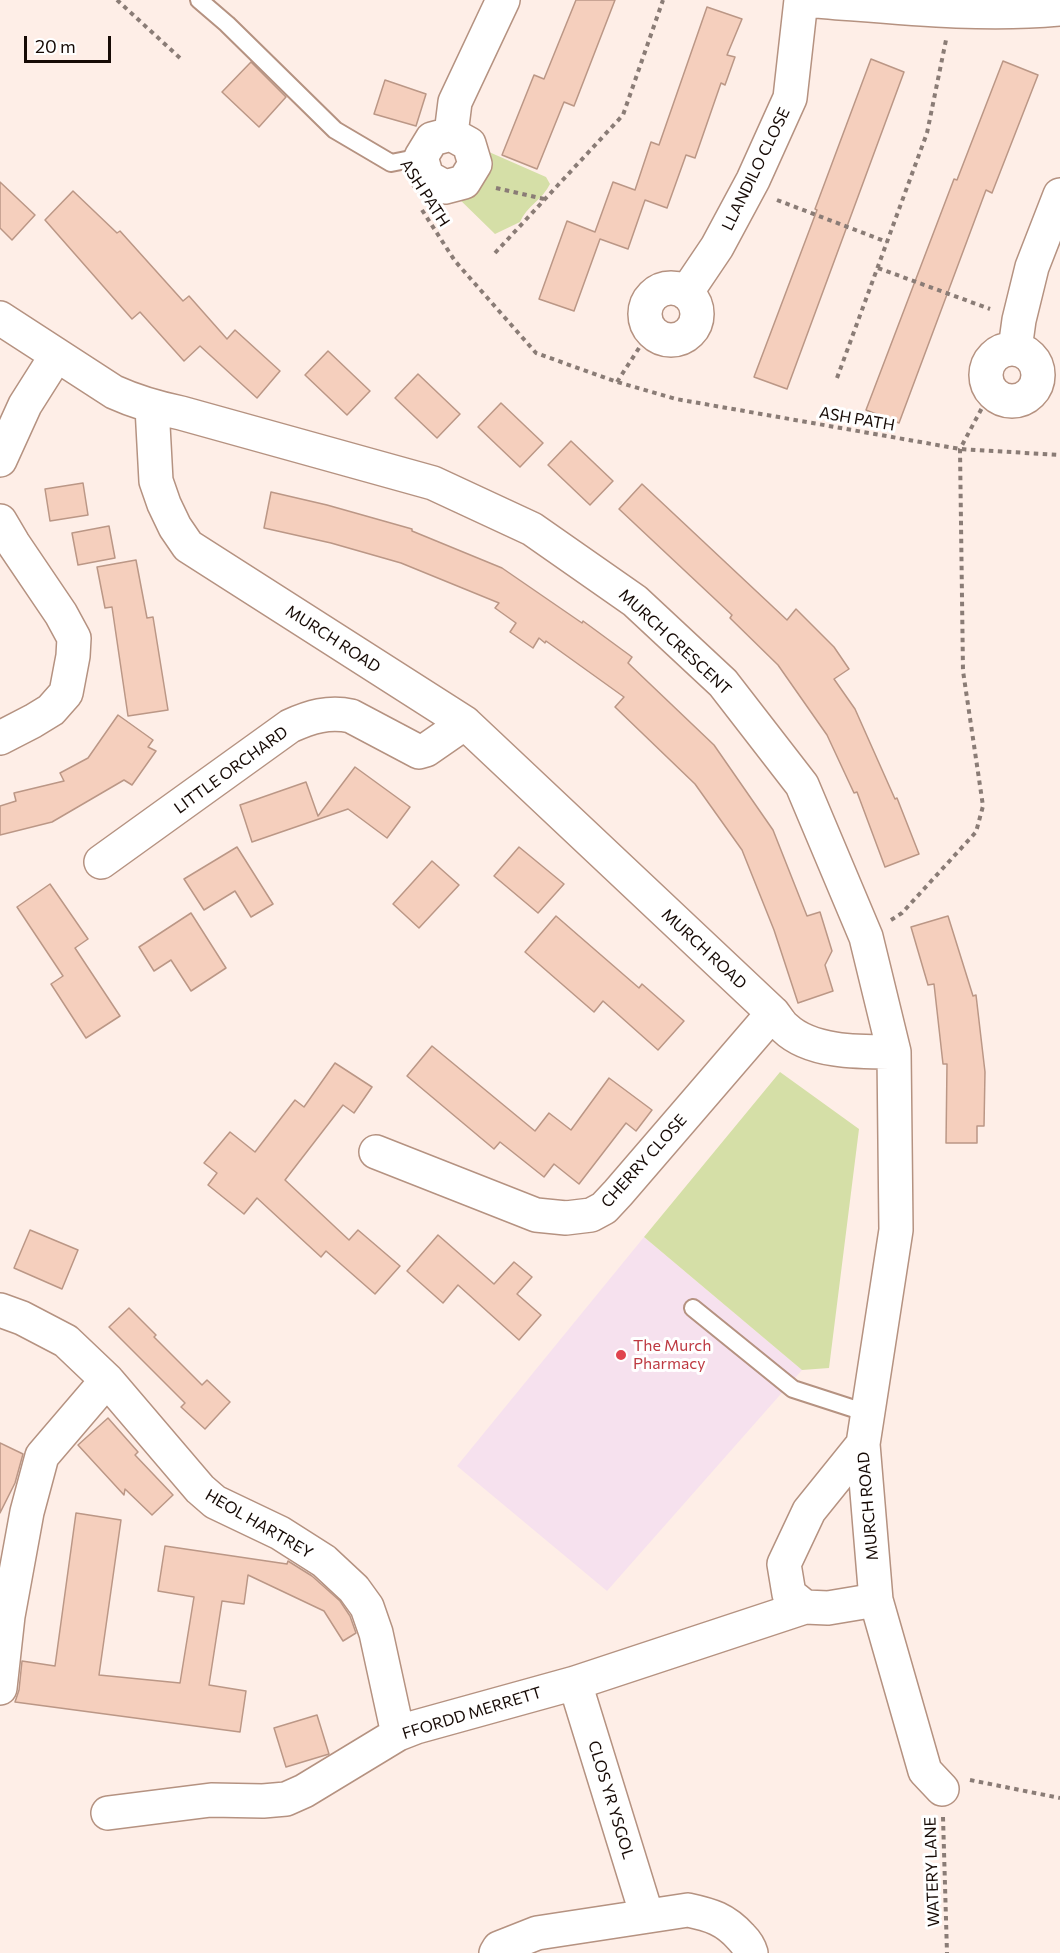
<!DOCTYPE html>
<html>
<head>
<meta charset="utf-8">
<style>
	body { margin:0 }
	#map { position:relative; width:1060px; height:1953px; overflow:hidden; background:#feeee7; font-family:Commissioner,sans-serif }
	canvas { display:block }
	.scale { position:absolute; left:24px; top:36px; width:87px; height:27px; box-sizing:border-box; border:3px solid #160a05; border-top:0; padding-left:8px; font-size:18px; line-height:21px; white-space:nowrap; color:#160a05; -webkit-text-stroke:4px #fff; paint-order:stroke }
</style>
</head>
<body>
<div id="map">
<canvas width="1060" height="1953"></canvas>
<div class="scale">20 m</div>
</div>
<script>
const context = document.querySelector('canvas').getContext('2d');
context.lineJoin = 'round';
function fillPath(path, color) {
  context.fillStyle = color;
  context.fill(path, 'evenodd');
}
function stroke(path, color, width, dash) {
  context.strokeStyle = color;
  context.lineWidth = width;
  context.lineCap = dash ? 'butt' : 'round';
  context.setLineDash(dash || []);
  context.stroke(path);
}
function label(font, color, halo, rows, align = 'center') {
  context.font = font + ' Commissioner,sans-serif';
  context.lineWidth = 6;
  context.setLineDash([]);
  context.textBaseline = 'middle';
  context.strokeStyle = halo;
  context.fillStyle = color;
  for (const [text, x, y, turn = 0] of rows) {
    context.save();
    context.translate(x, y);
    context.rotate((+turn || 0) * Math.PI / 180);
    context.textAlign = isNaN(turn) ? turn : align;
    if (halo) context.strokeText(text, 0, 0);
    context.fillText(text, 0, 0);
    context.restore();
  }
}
fillPath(new Path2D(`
	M644,1237l158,133 -195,221 -150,-125z`), '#f6e1ee');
fillPath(new Path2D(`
	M489,152l57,25 4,7c-7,15 -24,23 -30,38l-25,12 -42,-41 37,-35z
	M780,1072l79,57 -30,239 -27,2 -158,-133z`), '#d5dfa7');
const building = new Path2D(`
	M576,0h39l-41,106 -10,-4 -27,67 -35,-14 32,-80 10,4z
	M707,7l35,12 -15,36 8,2 -10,28 -4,-2 -26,75 -9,-3 -19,53 -22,-8 -17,49 -28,-10 -26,72 -35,-12 28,-78 28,11 18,-50 22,8 16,-48 8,3z
	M871,59l33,13 -117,317 -33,-12 63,-167 -2,-1z
	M1003,61l35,14 -46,118 -6,-3 -87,233 -33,-13 88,-231 3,1z
	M251,62l35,35 -27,30 -37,-35z
	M385,80l41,14 -10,32 -42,-12z
	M0,182l35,33 -23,25 -12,-12z
	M73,191l44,42 3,-2 63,70 6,-5 38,43 8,-9 45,41 -23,27 -57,-52 -16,15 -44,-49 -8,7 -87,-99z
	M328,351l42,40 -23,24 -42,-40z
	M418,374l42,40 -23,24 -42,-40z
	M501,403l42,40 -23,24 -42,-40z
	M571,441l42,40 -23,24 -42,-40z
	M83,483l5,32 -38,6 -5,-32z
	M642,484l145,136 9,-11 38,38 15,22 -15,10 21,30 40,90 2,-1 22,56 -34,13 -28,-75 -3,1 -27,-58 -49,-70 -48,-47 2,-3 -113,-106z
	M271,492l56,13 85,24v2l90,37 80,55 1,-2 49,36 -4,6 86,82 59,85 34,86 13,-4 12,39 -7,14 8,26 -35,12 -24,-73 -32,-80 -47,-66 -80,-77 9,-10 -78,-56 -1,2 -6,-5 -6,10 -23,-16 6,-9 -21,-15 4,-5 -98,-40 -70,-20 -67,-15z
	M109,526l6,32 -37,7 -6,-32z
	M136,560l11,58 6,-1 15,93 -40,6 -16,-109 -7,1 -8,-41z
	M118,715l35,25 -5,7 8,4 -24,34 -8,-5 -72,42 -52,13v-29l16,-5 -2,-8 50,-12 -4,-8 28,-15z
	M355,767l55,40 -23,31 -39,-29 -96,33 -12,-37 66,-23 12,34z
	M237,847l36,57 -22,13 -16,-26 -31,19 -20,-31z
	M519,847l45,37 -26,29 -44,-37z
	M432,861l27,24 -40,43 -26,-24z
	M50,884l38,55 -13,9 45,68 -34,22 -35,-54 12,-8 -46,-69z
	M191,913l35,55 -35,23 -20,-31 -17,11 -15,-24z
	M556,916l83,72 3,-4 42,37 -26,29 -55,-49 -9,11 -69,-60z
	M948,916l25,80 3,-1 9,77 -1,54h-7v17h-31l1,-79h-4l-9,-80 -6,1 -17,-58z
	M432,1046l103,85 14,-18 22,17 38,-52 43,32 -16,21 -10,-8 -47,61 -25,-20 -10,13 -44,-35 -6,7 -87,-73z
	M335,1063l37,24 -18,26 -11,-8 -58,75 64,60 9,-10 42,36 -25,28 -49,-43 -5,6 -64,-59 -13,16 -36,-29 9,-12 -13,-10 26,-31 25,20 40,-52 9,7z
	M30,1230l48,20 -16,39 -48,-21z
	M438,1235l56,49 20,-22 18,15 -15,17 24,21 -22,25 -61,-55 -15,18 -36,-32z
	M129,1308l27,27 -2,2 48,48 5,-5 23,22 -25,27 -24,-22 4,-4 -76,-76z
	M108,1418l30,34 -3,3 38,40 -21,20 -27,-26 -1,6 -46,-50z
	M0,1443l23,11 -8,29 -15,30z
	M76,1513l45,7 -22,155 81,8 14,-86 -36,-6 7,-45 122,18 1,-3 24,15 28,25 10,15 6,17 -13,8 -19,-30 -76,-36 -4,29 -22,-3 -13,84 37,6 -6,41 -225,-30 4,-12 3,-29 33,5z
	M317,1715l12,39 -43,13 -12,-39z`);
fillPath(building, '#f5cfbd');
stroke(building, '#bb9786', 1.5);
const service = new Path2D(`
	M199,0l28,24 108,106 56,33 30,-6
	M693,1308l100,81 74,24`);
const minor = new Path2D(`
	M802,0c84,6 174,17 258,9
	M451,134l18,10 6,20 -11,18 -19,5 -18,-10 -6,-20 11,-18z
	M451,134l4,-32 48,-102
	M645 314a26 26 0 1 1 52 0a26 26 0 1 1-52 0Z
	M686,293l31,-46 36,-67 37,-82 11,-98
	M0,318l114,74c22,10 43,16 67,21l252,70 99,46 103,72 88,82 79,102 64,152 28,115 2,178 -33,214 13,156 49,171 17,18
	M986 375a26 26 0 1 1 52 0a26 26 0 1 1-52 0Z
	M1015,349l4,-29 13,-53 28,-72
	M152,407l4,74 8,23 11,23 13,19 277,177 308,290c4,5 7,11 12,15 26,25 76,24 109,24
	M0,460l25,-55 31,-49
	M0,521l13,22 48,71 13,24 -1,18 -7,37 -15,17 -18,11 -33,17
	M101,862l189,-136c20,-9 39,-15 61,-10l68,36 7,-2 39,-27
	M376,1152l160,63 30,3 25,-3 13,-7 14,-15 155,-180
	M0,1310l22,8 44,23 41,39 93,109 15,13 65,31 44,28 30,28 13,18 9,26 22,101
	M863,1444l-54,67 -25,53 5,30 16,13 23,1 48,-8
	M575,1683l72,233
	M0,1688l8,-72 19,-104 15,-56 65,-76
	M108,1813l103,-13 52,1 23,-2 18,-8 94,-57 18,-7 159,-44 230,-76
	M496,1953l3,-5 38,-15 151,-23c23,5 37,9 53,27 5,5 8,9 10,16`);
stroke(service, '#b59281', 20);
stroke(minor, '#b59281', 36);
stroke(new Path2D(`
	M117,0l63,58
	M496,188l48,11
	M777,200l110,42
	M422,210l33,51 81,92 81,29 59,17 284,50 100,6
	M495,253l128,-138 40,-115
	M878,268l112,41
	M837,378l90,-245 19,-93
	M617,382l33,-51
	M891,920l11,-7 74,-81 7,-26 -20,-135 -3,-222 31,-58
	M970,1780l90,18
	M943,1817l4,136`), '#8a7c76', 4, [4.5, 4.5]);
stroke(service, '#fff', 16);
stroke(minor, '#fff', 33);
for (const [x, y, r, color] of [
	[621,1355,6,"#e0444e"]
]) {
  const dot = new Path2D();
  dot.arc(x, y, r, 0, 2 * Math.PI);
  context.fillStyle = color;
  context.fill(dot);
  stroke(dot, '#fff', 2);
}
label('16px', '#160a05', '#fff', [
	["LLANDILO CLOSE",756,169,-64],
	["ASH PATH",425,193,57],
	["ASH PATH",857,419,10],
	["MURCH ROAD",333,639,33],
	["MURCH CRESCENT",675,642,43],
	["LITTLE ORCHARD",231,770,-36],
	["MURCH ROAD",704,949,43],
	["CHERRY CLOSE",644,1161,-48],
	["MURCH ROAD",868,1506,-95],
	["HEOL HARTREY",259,1524,30],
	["FFORDD MERRETT",472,1713,-17],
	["CLOS YR YSGOL",611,1800,73],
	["WATERY LANE",932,1872,-92]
]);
label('16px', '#be3a42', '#fff', [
	["The Murch",633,1346],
	["Pharmacy",633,1364]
], 'left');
</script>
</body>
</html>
